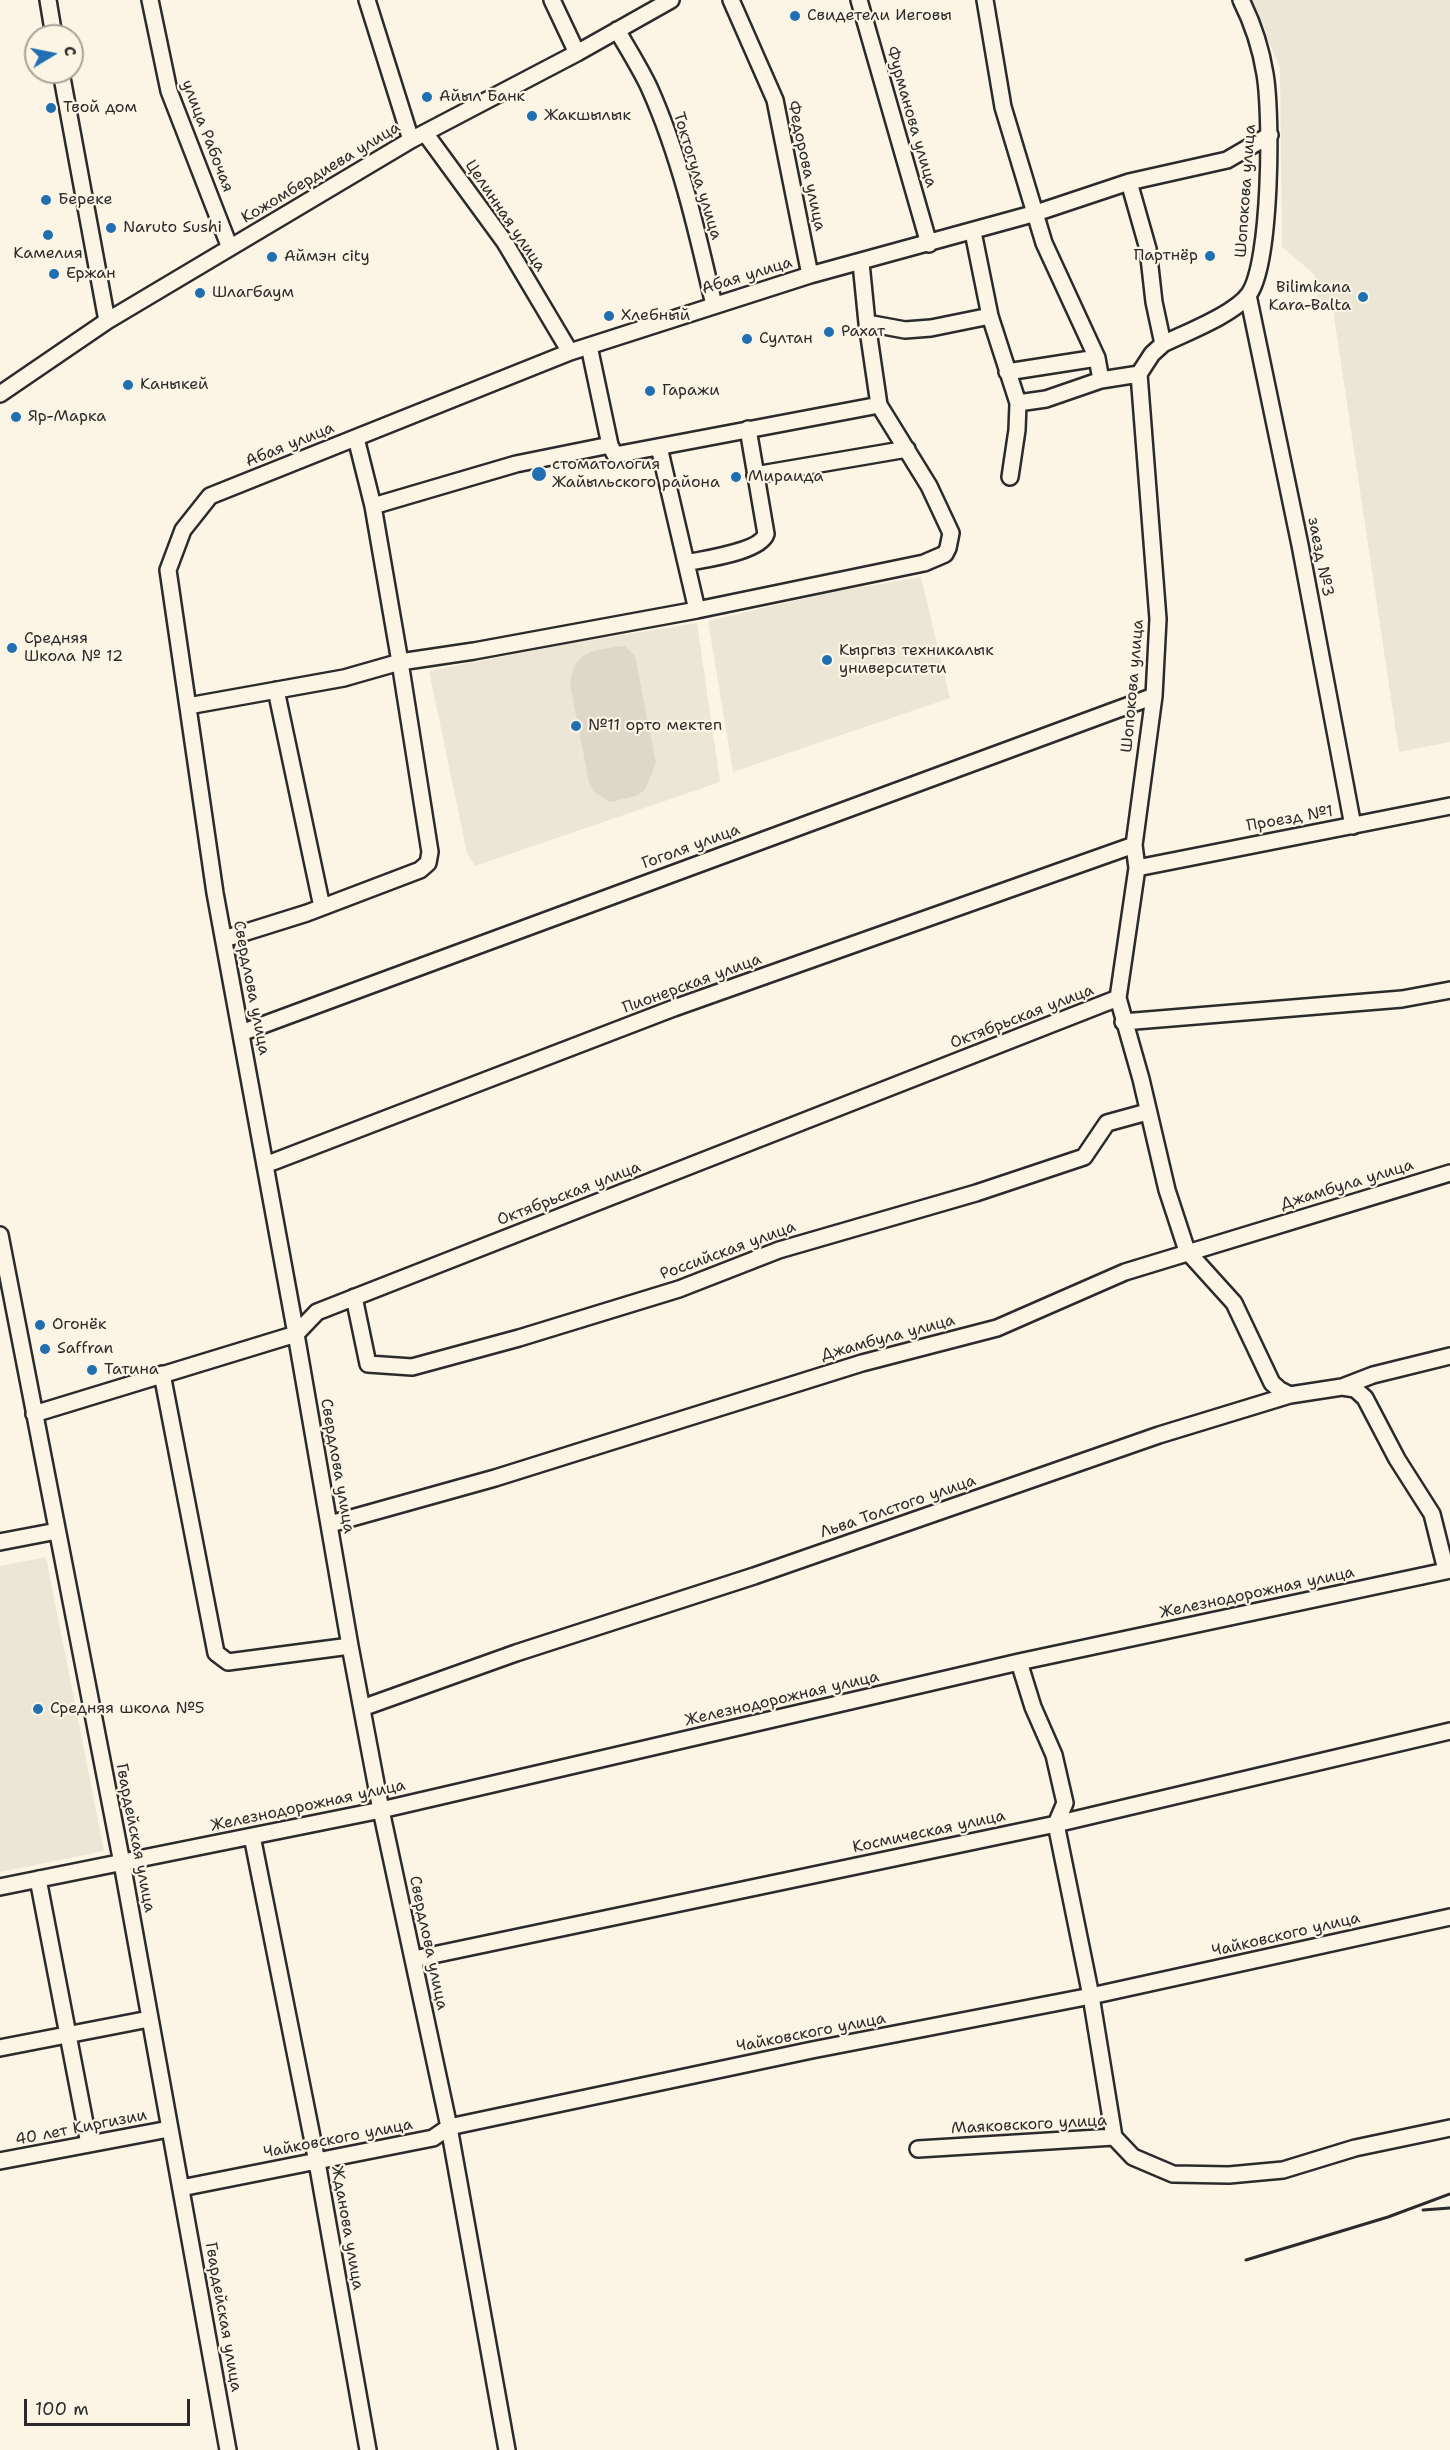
<!DOCTYPE html>
<html>
<head>
<meta charset="utf-8">
<style>
	body { margin:0 }
	#map { position:relative; width:1450px; height:2450px; overflow:hidden; background:#fcf5e5; font-family:"Shantell Sans",sans-serif }
	canvas { display:block }
	.north { position:absolute; left:24px; top:24px; width:60px; height:60px; box-sizing:border-box; background:#fcf5e5; border:2px solid #a8a49b; border-radius:50%; rotate:80deg; font-size:16px; font-weight:700; line-height:24px; text-align:center; color:#2b2b2b }
	.north::after { content:''; display:block; margin:auto; width:21px; height:27px; background:#1f6fb2; clip-path:polygon(50% 0,100% 100%,50% 72%,0 100%) }
	.scale { position:absolute; left:24px; top:2399px; width:166px; height:27px; box-sizing:border-box; border:3px solid #2b2b2b; border-top:0; padding-left:8px; font-size:18px; line-height:21px; white-space:nowrap; color:#2b2b2b; -webkit-text-stroke:4px #fcf5e5; paint-order:stroke }
</style>
</head>
<body>
<div id="map">
<canvas width="1450" height="2450"></canvas>
<div class="north">С</div>
<div class="scale">100 m</div>
</div>
<script>
const context = document.querySelector('canvas').getContext('2d');
context.lineJoin = 'round';
function fillPath(path, color) {
  context.fillStyle = color;
  context.fill(path, 'evenodd');
}
function stroke(path, color, width, dash) {
  context.strokeStyle = color;
  context.lineWidth = width;
  context.lineCap = dash ? 'butt' : 'round';
  context.setLineDash(dash || []);
  context.stroke(path);
}
function label(font, color, halo, rows, align = 'center') {
  context.font = font + ' "Shantell Sans",sans-serif';
  context.lineWidth = 4.5;
  context.setLineDash([]);
  context.textBaseline = 'middle';
  context.strokeStyle = halo;
  context.fillStyle = color;
  for (const [text, x, y, turn = 0] of rows) {
    context.save();
    context.translate(x, y);
    context.rotate((+turn || 0) * Math.PI / 180);
    context.textAlign = isNaN(turn) ? turn : align;
    if (halo) context.strokeText(text, 0, 0);
    context.fillText(text, 0, 0);
    context.restore();
  }
}
fillPath(new Path2D(`
	M1250,0h200v742l-51,10 -67,-449 -12,4 -5,-32 -33,-28 -2,-180z
	M921,577l29,121 -217,74 -25,-151 120,-28z
	M697,623l23,159 -245,84 -8,-13 -38,-182 137,-27z
	M46,1557l58,294 -104,21v-306z`), '#ece6d7');
fillPath(new Path2D(`
	M625,646l10,10 21,107 -11,27 -9,6 -26,6 -16,-10 -5,-10 -19,-98c4,-35 26,-34 55,-38z`), '#ded8ca');
const minor = new Path2D(`
	M48,0l6,36
	M150,0l19,91 61,157
	M367,0l44,140
	M552,0l25,53
	M731,0l44,100 35,175
	M859,0l70,244
	M985,0l18,107 41,136 53,115 4,22
	M1241,0c11,22 20,49 24,74 7,41 6,189 -16,220 -14,20 -64,39 -86,50l-11,10 -13,20 19,245 -4,77 -20,149 3,23 -19,130 23,81 26,111 20,61 47,52 38,80 8,7 10,5
	M617,30c11,19 23,38 32,57 31,69 48,144 65,218
	M61,72l46,249
	M425,133l79,108 66,111
	M1129,182l19,67 6,53 9,42
	M973,232l17,84 28,87 -1,27 -7,47
	M1248,295l52,250 53,281
	M867,323l38,7 26,-2 59,-12
	M589,346l21,99 5,10 264,-50
	M1007,372l90,-14
	M0,394l107,-73 304,-181 166,-87 94,-53
	M1018,403l28,-4 55,-19 38,-6
	M356,438l17,68 27,156 74,-11 223,-41 227,-47 21,-9 3,-6 3,-15 -22,-47 -50,-81 -12,-82 -6,-60
	M659,447l38,163
	M755,475l152,-26
	M373,506l143,-42 94,-19
	M686,563c18,-4 74,-11 80,-29l-18,-105
	M276,690l46,217
	M188,706l156,-28 56,-16 30,190 -2,11 -8,7 -113,43 -83,26
	M1137,868l313,-62
	M1123,1022l279,-23 48,-9
	M241,1033l913,-337
	M265,1165l409,-157 460,-163
	M0,1235l122,628 106,587
	M354,1297l14,67 44,3 107,-29 160,-49 100,-39 197,-57 108,-36 23,-34 40,-11
	M162,1374l54,279 12,9 122,-16
	M1342,1387l13,2 10,9 32,61 35,55 14,56
	M34,1414l262,-80 21,-22 801,-314
	M330,1524l165,-46 367,-115 135,-35 128,-56 325,-99
	M0,1542l57,-11
	M1019,1662l14,45 21,48 11,48 -9,21 35,172 23,141
	M362,1708l154,-55 238,-77 405,-141 131,-40 52,-8 31,-12 77,-19
	M252,1836l65,326 51,288
	M38,1879l51,265
	M0,1887l381,-77 638,-148 431,-92
	M414,1959l642,-135 394,-93
	M0,2048l149,-29
	M918,2149l196,-12 19,20 40,17 56,1 54,-5 72,-22 95,-20
	M0,2161l169,-32
	M181,2188l252,-50 16,-11 363,-77 279,-54 359,-79
	M507,2450l-58,-323 -68,-317 -31,-164 -54,-312 -81,-441 -47,-323 15,-40 27,-34 360,-144 240,-77 226,-62 93,-31 98,-22 43,-25`);
stroke(minor, '#2b2b2b', 20);
stroke(minor, '#fcf5e5', 15);
stroke(new Path2D(`
	M1423,2210l27,-2
	M1246,2260l142,-43 62,-23`), '#2b2b2b', 3);
for (const [x, y, r, color] of [
	[795,16,6,"#1f6fb2"],
	[427,97,6,"#1f6fb2"],
	[51,108,6,"#1f6fb2"],
	[532,116,6,"#1f6fb2"],
	[46,200,6,"#1f6fb2"],
	[111,228,6,"#1f6fb2"],
	[48,235,6,"#1f6fb2"],
	[1210,256,6,"#1f6fb2"],
	[272,257,6,"#1f6fb2"],
	[54,274,6,"#1f6fb2"],
	[200,293,6,"#1f6fb2"],
	[1363,297,6,"#1f6fb2"],
	[609,316,6,"#1f6fb2"],
	[829,332,6,"#1f6fb2"],
	[747,339,6,"#1f6fb2"],
	[128,385,6,"#1f6fb2"],
	[650,391,6,"#1f6fb2"],
	[16,417,6,"#1f6fb2"],
	[539,474,8,"#1f6fb2"],
	[736,477,6,"#1f6fb2"],
	[12,648,6,"#1f6fb2"],
	[827,660,6,"#1f6fb2"],
	[576,726,6,"#1f6fb2"],
	[40,1325,6,"#1f6fb2"],
	[45,1349,6,"#1f6fb2"],
	[92,1370,6,"#1f6fb2"],
	[38,1709,6,"#1f6fb2"]
]) {
  const dot = new Path2D();
  dot.arc(x, y, r, 0, 2 * Math.PI);
  context.fillStyle = color;
  context.fill(dot);
  stroke(dot, '#fcf5e5', 2);
}
label('16px', '#2b2b2b', '#fcf5e5', [
	["Свидетели Иеговы",807,16],
	["Айыл Банк",439,97],
	["Твой дом",63,108],
	["Жакшылык",544,116],
	["Береке",58,200],
	["Naruto Sushi",123,228],
	["Камелия",48,254,"center"],
	["Партнёр",1198,256,"right"],
	["Аймэн city",284,257],
	["Ержан",66,274],
	["Bilimkana",1351,288,"right"],
	["Kara-Balta",1351,306,"right"],
	["Шлагбаум",212,293],
	["Хлебный",621,316],
	["Рахат",841,332],
	["Султан",759,339],
	["Каныкей",140,385],
	["Гаражи",662,391],
	["Яр-Марка",28,417],
	["стоматология",552,465],
	["Жайыльского района",552,483],
	["Мираида",748,477],
	["Средняя",24,639],
	["Школа № 12",24,657],
	["Кыргыз техникалык",839,651],
	["университети",839,669],
	["№11 орто мектеп",588,726],
	["Огонёк",52,1325],
	["Saffran",57,1349],
	["Татина",104,1370],
	["Средняя школа №5",50,1709]
], 'left');
label('16px', '#2b2b2b', '#fcf5e5', [
	["Фурманова улица",911,117,74],
	["улица Рабочая",207,136,69],
	["Федорова улица",806,166,78],
	["Кожомбердиева улица",321,173,-31],
	["Токтогула улица",697,176,73],
	["Шопокова улица",1246,191,-86],
	["Целинная улица",505,216,56],
	["Абая улица",747,276,-17],
	["Абая улица",290,445,-22],
	["заезд №3",1320,557,79],
	["Шопокова улица",1133,686,-85],
	["Проезд №1",1290,819,-10],
	["Гоголя улица",691,847,-20],
	["Пионерская улица",692,984,-20],
	["Свердлова улица",251,988,79],
	["Октябрьская улица",1022,1017,-21],
	["Джамбула улица",1347,1185,-17],
	["Октябрьская улица",569,1194,-21],
	["Российская улица",728,1251,-20],
	["Джамбула улица",888,1338,-15],
	["Свердлова улица",337,1466,80],
	["Льва Толстого улица",898,1507,-19],
	["Железнодорожная улица",1257,1593,-12],
	["Железнодорожная улица",782,1699,-13],
	["Железнодорожная улица",308,1806,-12],
	["Космическая улица",929,1832,-12],
	["Гвардейская улица",135,1838,79],
	["Чайковского улица",1286,1935,-13],
	["Свердлова улица",428,1943,78],
	["Чайковского улица",811,2033,-11],
	["Маяковского улица",1029,2125,-3],
	["40 лет Киргизии",81,2128,-11],
	["Чайковского улица",338,2139,-11],
	["Жданова улица",347,2228,80],
	["Гвардейская улица",223,2317,80]
]);
</script>
</body>
</html>
